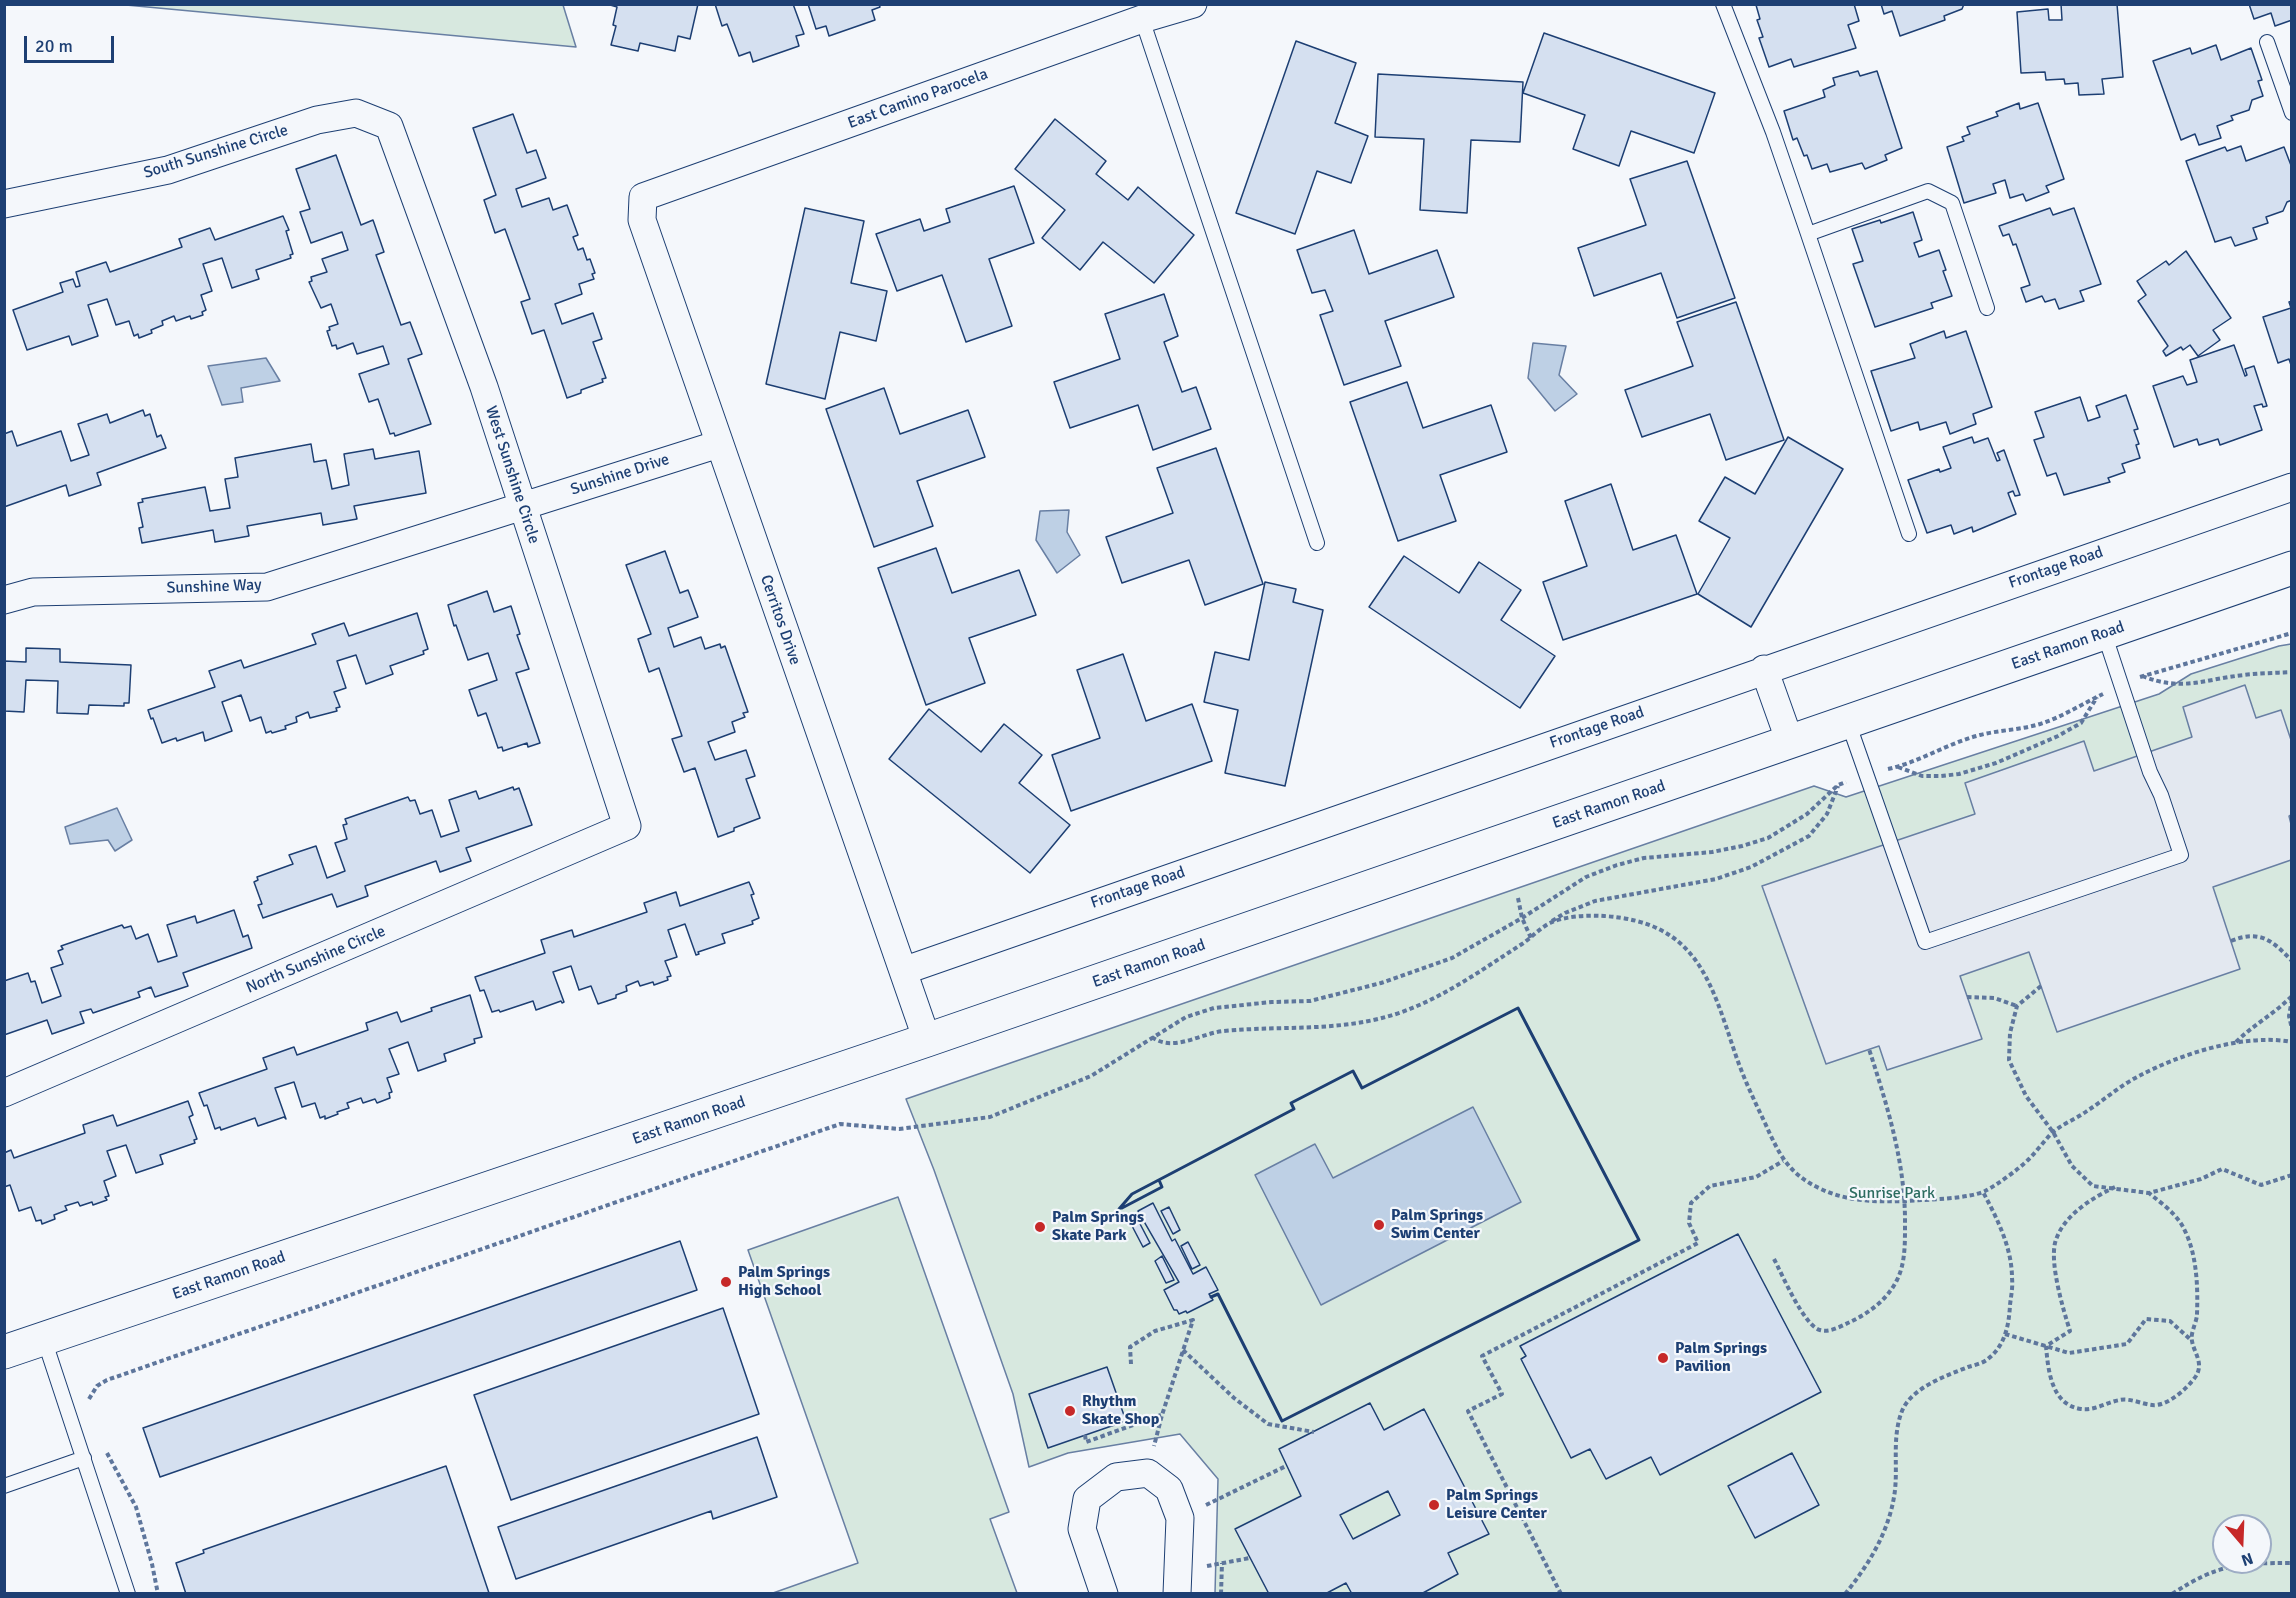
<!DOCTYPE html>
<html>
<head>
<meta charset="utf-8">
<style>
	body { margin:0 }
	#map { position:relative; width:2296px; height:1598px; overflow:hidden; background:#f4f7fb; font-family:Signika,sans-serif }
	canvas { display:block }
	.frame { position:absolute; inset:0; border:6px solid #1d3f73; pointer-events:none }
	.north { position:absolute; left:2212px; top:1514px; width:60px; height:60px; box-sizing:border-box; background:#f4f7fb; border:2px solid #9eadc5; border-radius:50%; rotate:161deg; font-size:16px; font-weight:700; line-height:24px; text-align:center; color:#1d3f73 }
	.north::after { content:''; display:block; margin:auto; width:21px; height:27px; background:#c62828; clip-path:polygon(50% 0,100% 100%,50% 72%,0 100%) }
	.scale { position:absolute; left:24px; top:36px; width:90px; height:27px; box-sizing:border-box; border:3px solid #1d3f73; border-top:0; padding-left:8px; font-size:18px; line-height:21px; white-space:nowrap; color:#1d3f73; -webkit-text-stroke:4px #f4f7fb; paint-order:stroke }
</style>
</head>
<body>
<div id="map">
<canvas width="2296" height="1598"></canvas>
<div class="frame"></div>
<div class="north">N</div>
<div class="scale">20 m</div>
</div>
<script>
const context = document.querySelector('canvas').getContext('2d');
context.lineJoin = 'round';
function fillPath(path, color) {
  context.fillStyle = color;
  context.fill(path, 'evenodd');
}
function stroke(path, color, width, dash) {
  context.strokeStyle = color;
  context.lineWidth = width;
  context.lineCap = dash ? 'butt' : 'round';
  context.setLineDash(dash || []);
  context.stroke(path);
}
function label(font, color, halo, rows, align = 'center') {
  context.font = font + ' Signika,sans-serif';
  context.lineWidth = 4.5;
  context.setLineDash([]);
  context.textBaseline = 'middle';
  context.strokeStyle = halo;
  context.fillStyle = color;
  for (const [text, x, y, turn = 0] of rows) {
    context.save();
    context.translate(x, y);
    context.rotate((+turn || 0) * Math.PI / 180);
    context.textAlign = isNaN(turn) ? turn : align;
    if (halo) context.strokeText(text, 0, 0);
    context.fillText(text, 0, 0);
    context.restore();
  }
}
const green = new Path2D(`
	M126,5h437l13,42z
	M2291,644v949h-1076l3,-114 -38,-45 -112,19 -39,14 -16,-73 -79,-224 -28,-71 908,-313 32,11 313,-103 32,-20 88,-28zM2224,1526h36v36h-36z
	M898,1197l111,315 -19,7 27,74h-244l85,-30 -110,-313z`);
fillPath(green, '#d7e8df');
stroke(green, '#687fa3', 1.5);
const parking = new Path2D(`
	M2245,685l11,33 25,-8 10,30 1,74 -3,2 2,8v36l-78,27 27,82 -183,63 -28,-80 -69,24 22,63 -95,31 -8,-24 -53,18 -64,-178 213,-72 -10,-31 119,-42 10,30 98,-34 -9,-30z`);
fillPath(parking, '#e3e8f0');
stroke(parking, '#687fa3', 1.5);
const water = new Path2D(`
	M1533,343l33,3 -7,29 18,19 -22,17 -27,-33z
	M266,358l14,23 -39,7 2,14 -21,3 -14,-39z
	M1069,510l-2,22 13,23 -23,18 -21,-33 4,-29z
	M117,808l15,32 -17,11 -7,-11 -38,4 -5,-17z
	M1473,1107l48,95 -200,103 -66,-130 60,-31 18,34z`);
fillPath(water, '#bed0e5');
stroke(water, '#687fa3', 1.5);
const building = new Path2D(`
	M607,4h91l-8,35 -12,-3 -3,15 -35,-8 -2,8 -27,-6 5,-19 -3,-1 4,-18z
	M715,4h78l11,30 -8,2 3,10 -46,16 -3,-10 -11,4 -12,-32 -5,2z
	M808,4h71l1,3 -8,3 3,10 -46,16 -3,-10 -10,3z
	M1758,4h96l5,17 -11,4 8,23 -62,19 -3,-8 -22,8 -10,-29 4,-1 -6,-17 3,-1 -4,-14z
	M1881,4h83l-2,5 -18,7 1,4 -45,16 -8,-25 -8,3z
	M2061,4h56l6,73 -21,2 2,15 -25,1 -1,-12 -13,1 -1,-5 -18,1 -1,-8 -24,1 -4,-61 31,-3 1,11h13z
	M2249,4h43v16l-17,6 -4,-13 -17,6z
	M1544,33l171,60 -21,60 -63,-22 -12,35 -46,-17 12,-34 -62,-22z
	M1296,41l60,22 -21,60 33,13 -17,47 -34,-12 -22,63 -59,-21z
	M2216,45l5,15 30,-12 11,32 -4,1 5,15 -11,4 -3,10 -18,6 2,4 -16,6 4,12 -22,7 -4,-11 -14,6 -28,-79 37,-13 2,6z
	M1858,71l2,5 17,-5 25,77 -17,7 2,5 -22,9 -3,-6 -32,9 -3,-8 -15,5 -5,-14 -3,1 -7,-18 -4,2 -9,-29 41,-14 -2,-7 12,-5 -2,-7z
	M1378,74l145,8 -3,60 -49,-2 -4,73 -47,-3 4,-71 -49,-2z
	M2019,103l1,6 18,-6 26,76 -18,7 3,6 -23,9 -3,-7 -13,4 -5,-18 -12,4 3,9 -32,10 -17,-56 17,-6 -2,-4 8,-3 -3,-7 31,-11 -2,-4z
	M513,114l14,39 9,-3 10,28 -30,11 6,18 27,-9 4,12 14,-5 11,30 -5,2 5,13 5,-2 4,12 3,-1 5,14 -3,1 2,5 -15,5 3,10 -27,10 7,20 31,-11 9,26 -9,3 13,36 -4,1 1,3 -22,8v3l-14,5 -23,-68 -12,4 -11,-32 9,-3 -25,-70 -10,4 -11,-33 12,-5 -23,-67z
	M1055,119l51,42 -10,13 32,26 10,-13 56,48 -40,48 -51,-41 -23,28 -38,-32 23,-28 -50,-41z
	M2241,146l5,15 38,-14 8,21v32l-5,2 -4,9 -17,6 2,6 -15,5 4,11 -22,7 -4,-9 -16,5 -29,-81 39,-14 2,4z
	M336,155l25,70 12,-5 11,32 -8,3 25,70 9,-3 12,32 -14,5 23,65 -36,12 -1,-3 -4,1 -12,-35 -9,3 -10,-28 30,-10 -6,-18 -26,8 -4,-11 -16,6 -1,-4 -4,1 -5,-15 3,-1 -1,-3 9,-3 -7,-20 -10,4 -12,-26 3,-1 -1,-4 16,-5 -5,-13 26,-9 -6,-18 -31,11 -11,-31 10,-3 -14,-40z
	M1687,161l48,137 -58,20 -16,-45 -67,23 -16,-48 68,-23 -16,-46z
	M1014,186l20,57 -45,16 23,67 -46,16 -24,-67 -45,16 -21,-57 44,-15 4,12 26,-9 -4,-13z
	M805,208l59,13 -13,62 36,8 -11,50 -36,-9 -15,67 -59,-15z
	M2050,208l3,7 21,-7 27,76 -21,7 4,10 -25,8 -4,-10 -10,3 -3,-6 -16,6 -5,-14 9,-3 -14,-41 -3,1 -4,-11 -6,2 -4,-10z
	M1913,212l9,28 -8,3 5,14 20,-7 7,20 -3,1 9,25 -21,7 2,5 -58,19 -22,-63 10,-3 -11,-32 28,-9 1,3z
	M283,216l6,14 -3,1 7,23 -3,1 1,3 -35,12 3,9 -27,9 -10,-30 -19,6 9,27 -11,4 5,15 -4,2 1,3 -12,4 -1,-3 -14,5 -2,-5 -12,5 1,4 -12,5 1,3 -13,5 -1,-4 -4,2 -5,-15 -13,4 -9,-26 -19,6 10,31 -26,9 -3,-9 -42,14 -14,-40 50,-18 -3,-9 13,-4 3,8 4,-1 -4,-14 30,-10 4,10 72,-25 -3,-8 31,-11 5,12z
	M1354,230l15,44 68,-24 17,47 -69,24 16,45 -57,19 -24,-70 13,-4 -8,-21 -13,3 -15,-43z
	M2186,251l45,67 -18,12 7,10 -22,16 -8,-11 -7,5 -2,-3 -15,9 -3,-5 5,-5 -30,-45 8,-6 -9,-14 29,-20 3,4z
	M1164,294l14,42 -14,6 18,50 14,-5 15,42 -58,21 -15,-45 -68,23 -16,-46 66,-23 -15,-45z
	M2292,301v67l-3,-9 -11,4 -15,-46 28,-9 -2,-6z
	M1736,302l48,138 -58,20 -16,-46 -68,23 -17,-47 68,-24 -16,-44z
	M1944,331l2,7 20,-7 26,76 -19,7 3,10 -26,10 -4,-12 -26,8 -2,-8 -27,9 -20,-60 44,-13 -5,-14z
	M2234,345l11,31 2,-1 -2,-6 9,-3 13,40 -4,1 -1,-3 -8,2 8,24 -42,15 -2,-6 -19,6 -2,-6 -23,8 -21,-61 30,-10 4,9 10,-3 -7,-22z
	M1407,382l16,46 68,-23 16,47 -67,23 16,46 -58,20 -48,-139z
	M884,388l16,46 68,-24 17,47 -68,24 16,45 -59,21 -48,-138z
	M2126,395l12,34 -4,1 5,14 -3,1 4,13 -18,6 3,8 -17,6 2,4 -46,13 -8,-22 -9,3 -13,-36 10,-3 -9,-25 45,-15 8,24 12,-4 -4,-11z
	M143,410l2,6 5,-2 7,23 4,-2 5,13 -69,25 4,12 -32,11 -3,-11 -62,22v-73l8,-3 5,15 44,-15 10,30 18,-6 -11,-31 29,-10 3,9z
	M1788,437l55,32 -92,158 -53,-33 32,-56 -31,-17 26,-44 30,17z
	M1972,437l2,6 14,-5 9,23 3,-1 -3,-7 7,-3 16,45 -5,1 -2,-5 -5,2 8,21 -43,18 -1,-5 -18,7 -3,-9 -24,8 -19,-53 31,-11 1,3 11,-4 -8,-21z
	M311,444l3,18 12,-2 6,29 17,-4 -5,-31 29,-5 2,10 44,-8 7,42 -72,13 3,13 -34,6 -2,-12 -74,13 2,10 -34,6 -2,-12 -71,13 -3,-15 4,-1 -5,-24 5,-1 -1,-3 63,-12 5,24 20,-3 -5,-29 13,-2 -3,-19z
	M1216,448l47,136 -58,21 -16,-45 -67,23 -16,-46 67,-24 -16,-45z
	M1611,484l22,66 43,-15 21,59 -134,46 -20,-58 44,-16 -22,-65z
	M936,548l16,45 67,-23 17,45 -67,23 16,45 -59,22 -48,-137z
	M665,551l15,42 8,-3 10,27 -30,11 6,19 27,-10 4,12 15,-5 1,4 4,-2 23,66 -5,1 2,4 -13,5 3,10 -27,10 7,18 31,-10 9,26 -9,3 14,39 -26,10v3l-16,6 -23,-69 -11,4 -12,-33 10,-3 -23,-68 -10,4 -11,-33 13,-5 -25,-69z
	M1404,556l55,37 20,-31 42,28 -20,30 54,36 -35,52 -151,-101z
	M1265,582l31,7 -3,13 30,8 -38,176 -60,-13 13,-63 -34,-8 11,-50 34,8z
	M487,591l7,21 17,-6 9,28 -3,1 12,34 -13,4 24,70 -12,4 -1,-4 -24,8 -1,-4 -4,1 -12,-35 -8,3 -9,-26 28,-10 -9,-27 -20,7 -12,-35 -2,1 -6,-21z
	M417,613l11,36 -5,2 1,3 -34,12 3,8 -27,10 -10,-29 -19,6 9,27 -12,4 6,15 -4,1 1,3 -27,7 -2,-6 -12,5 1,5 -12,4 1,3 -14,4 -1,-2 -5,2 -5,-16 -11,4 -9,-26 -19,7 10,29 -27,10 -2,-9 -26,9 -1,-3 -14,5 -9,-25 -2,1 -3,-9 67,-23 -6,-16 32,-11 3,8 72,-24 -4,-10 32,-11 5,13z
	M26,648l34,1v13l71,3 -2,38h-5v3l-35,-1 -1,9 -31,-1 1,-32 -32,-1 -2,32 -20,-1v-50l22,1z
	M1123,654l23,67 46,-17 20,57 -141,50 -19,-56 48,-17 -23,-68z
	M929,709l52,43 23,-28 38,31 -23,28 51,42 -40,48 -141,-114z
	M513,787l1,3 5,-2 13,37 -66,23 5,13 -31,11 -4,-11 -71,25 3,10 -31,11 -5,-13 -69,24 -5,-13 4,-1 -8,-22 4,-2 -1,-3 36,-13 -4,-9 27,-9 11,32 18,-7 -10,-28 12,-4 -4,-14 4,-1 -2,-5 63,-22 2,4 5,-1 5,14 12,-4 9,27 18,-6 -10,-31 27,-9 3,8z
	M749,882l5,12 -3,1 8,23 -7,3 1,3 -31,10 3,9 -27,9 1,2 -3,1 -11,-31 -17,6 9,27 -12,4 6,15 -4,1 1,3 -14,5 -1,-3 -13,4 -2,-5 -12,5 1,5 -11,4v3l-18,6 -7,-18 -12,4 -8,-24 -18,6 11,30 -2,1 -1,-2 -25,9 -3,-9 -33,11 -1,-2 -7,2 -8,-22 -4,1 -5,-14 70,-24 -4,-13 31,-10 2,7 73,-25 -3,-9 32,-11 4,14z
	M234,910l9,27 5,-2 4,13 -69,25 5,13 -33,11 -4,-10 -13,5 2,5 -47,16 -2,-4 -11,3 4,11 -32,11 -5,-14 -43,15v-54l24,-8 3,9 4,-1 7,22 19,-7 -10,-28 12,-4 -5,-13 5,-2 -2,-3 61,-21 2,3 7,-2 5,13 12,-5 10,28 19,-6 -10,-31 28,-9 2,7z
	M470,995l12,42 -8,2 1,4 -31,11 2,7 -28,10 -10,-29 -19,7 10,25 -12,4 5,14 -3,1 1,5 -13,5 -2,-4 -12,4 -2,-5 -14,5 2,5 -12,4 1,2 -13,5v-3l-5,2 -5,-15 -13,4 -8,-25 -19,6 11,31 -2,-2 -26,9 -3,-8 -34,12 -1,-3 -5,2 -8,-24 -3,1 -5,-13 68,-24 -4,-11 31,-11 3,8 71,-25 -2,-7 31,-11 4,10 31,-11 -1,-3z
	M188,1101l5,14 -4,2 8,22 -3,1 1,3 -35,12 3,9 -27,9 -10,-28 -19,6 9,25 -12,5 5,15 -4,1 2,3 -14,5 -1,-3 -12,4 -2,-4 -13,4 2,4 -13,5 1,4 -13,5 -1,-4 -5,1 -5,-14 -12,4 -9,-26 -6,2v-34l7,-3 3,8 71,-25 -2,-8 30,-10 4,11z
	M1153,1203l19,38 3,-2 18,35 13,-7 12,23 -9,4 4,6 -26,13 -1,-2 -7,3 -2,-4h-3l-10,-20 15,-8 -41,-71z
	M1169,1207l11,23 -7,4 -12,-23z
	M1138,1220l12,23 -7,4 -12,-23z
	M1738,1234l83,158 -161,83 -9,-18 -45,22 -16,-30 -19,9 -50,-99 5,-3 -6,-10z
	M680,1241l17,49 -537,187 -17,-49z
	M1188,1242l12,23 -8,4 -11,-23z
	M1162,1256l12,24 -8,3 -11,-22z
	M723,1308l36,106 -248,86 -37,-105z
	M1107,1367l19,54 -78,27 -19,-54z
	M1370,1403l14,27 40,-21 65,125 -41,19 10,21 -37,20h-69l-6,-11 -21,11h-56l-34,-65 66,-33 -22,-47zM1388,1491l12,24 -47,24 -13,-24z
	M757,1437l20,60 -64,22 -2,-8 -195,68 -18,-52z
	M1792,1453l27,52 -64,33 -27,-52z
	M446,1466l43,127 -303,1 -10,-31 28,-10 -1,-3z`);
fillPath(building, '#d5e0f0');
stroke(building, '#1d3f73', 1.5);
const lane = new Path2D(`
	M1723,4l50,128 35,102 120,-43 24,12 35,105
	M1142,19l175,524
	M2267,42l25,71
	M1808,234l101,300
	M1848,722l77,220 256,-87 -20,-60 -11,-23 -46,-139
	M44,1339l84,255
	M4,1486l80,-28`);
const street = new Path2D(`
	M4,204l164,-34 149,-50 39,-7 33,13 95,261 143,439 -623,267
	M4,600l29,-8 234,-5 452,-143
	M1764,669l26,73
	M903,971l1389,-484
	M927,1040l-285,-820 1,-23 499,-178 51,-15
	M1104,1594l-22,-65 5,-30 29,-22 32,-4 21,16 11,29 -3,76`);
const primary = new Path2D(`
	M4,1352l923,-312 1365,-472`);
stroke(lane, '#1d3f73', 16);
stroke(street, '#1d3f73', 29);
stroke(primary, '#1d3f73', 35);
stroke(new Path2D(`
	M2142,676c41,16 62,3 102,-1 16,-2 32,-2 48,-3
	M2140,677l152,-44
	M1898,767l24,9h19l18,-2 37,-11 62,-27 23,-13 16,-26
	M1888,769c32,-7 60,-26 92,-34 19,-5 40,-5 60,-11 22,-7 42,-20 63,-30
	M2291,822h1
	M1518,898l4,20 9,20
	M1552,921l13,-8 30,-12 121,-22 35,-12 58,-31 18,-22 11,-28
	M2231,941c29,-12 42,0 61,20
	M2041,986l-24,20 -7,27 -1,27 17,36 27,36 19,34 21,20 56,7 52,-14 21,-10 39,16 31,-10
	M1967,997l27,1 23,8
	M2292,999l-3,17 3,13
	M1152,1037c21,16 49,-4 72,-6 63,-6 117,2 178,-19 44,-16 81,-43 120,-68 9,-6 18,-16 28,-21 15,-7 37,-8 54,-7 92,6 106,63 131,137 8,24 19,47 30,70 14,31 23,51 56,66 31,15 69,13 102,11 16,-1 47,-2 62,-9 12,-6 34,-22 44,-32 8,-8 15,-18 23,-26 10,-9 24,-14 35,-22 17,-11 34,-26 52,-35 41,-22 106,-43 153,-34
	M2236,1042c17,-17 38,-28 56,-46
	M2115,1187c-23,11 -53,29 -60,56 -5,22 8,66 15,88l-24,15c2,23 5,59 35,63 14,2 26,-7 39,-9 10,-2 22,4 32,5 15,2 36,-17 44,-29 8,-13 -2,-23 -4,-35 -2,-8 5,-19 5,-27 1,-27 0,-60 -13,-85 -7,-15 -23,-26 -35,-36
	M1774,1259c8,15 30,67 46,71 10,3 21,-4 30,-8 19,-9 37,-22 47,-42 8,-16 8,-35 8,-53 1,-62 -17,-119 -36,-178
	M2005,1334l64,19 58,-9 19,-25 24,2 21,19
	M1183,1350l51,48 34,26 46,8
	M1131,1364l-1,-17 25,-16 38,-11 -31,95 -8,31
	M89,1399l8,-13 10,-6 733,-256 59,5 91,-12 101,-41 95,-59 28,-9 58,-6 38,-1 71,-18 71,-25 70,-40 64,-41 31,-12 27,-7 68,-6 30,-6 26,-8 39,-24 31,-29 8,-3
	M1085,1435l1,7 75,-27
	M107,1453l29,54 16,57 6,30
	M1206,1505l80,-39
	M1207,1566l43,-8
	M1221,1594l1,-31
	M1561,1594l-93,-183 34,-17 -20,-38 216,-113 -9,-20 2,-20 19,-17 46,-9 27,-16
	M1845,1594c23,-28 43,-61 49,-97 5,-28 -3,-58 8,-86 10,-24 44,-35 66,-44 7,-2 16,-4 21,-9 16,-13 20,-33 21,-53 1,-9 3,-18 2,-27 0,-30 -15,-60 -29,-86
	M2172,1594c46,-30 66,-31 120,-31`), '#5e769c', 4, [4.5, 3]);
stroke(lane, '#f4f7fb', 14);
stroke(street, '#f4f7fb', 27);
stroke(primary, '#f4f7fb', 33);
stroke(new Path2D(`
	M1122,1208l40,-21 -3,-7
	M1119,1209l13,-15 162,-85 -3,-6 62,-32 9,17 156,-80 121,232 -357,181 -64,-127 -7,3`), '#1d3f73', 3);
for (const [x, y, r, color] of [
	[1379,1225,6,"#c62828"],
	[1040,1227,6,"#c62828"],
	[726,1282,6,"#c62828"],
	[1663,1358,6,"#c62828"],
	[1070,1411,6,"#c62828"],
	[1434,1505,6,"#c62828"]
]) {
  const dot = new Path2D();
  dot.arc(x, y, r, 0, 2 * Math.PI);
  context.fillStyle = color;
  context.fill(dot);
  stroke(dot, '#f4f7fb', 2);
}
label('16px', '#1d3f73', '#f4f7fb', [
	["East Camino Parocela",918,99,-20],
	["South Sunshine Circle",216,152,-17],
	["West Sunshine Circle",512,475,72],
	["Sunshine Drive",620,475,-18],
	["Frontage Road",2056,568,-19],
	["Sunshine Way",214,587,-2],
	["Cerritos Drive",780,620,71],
	["East Ramon Road",2068,646,-19],
	["Frontage Road",1597,728,-19],
	["East Ramon Road",1609,805,-19],
	["Frontage Road",1138,888,-19],
	["North Sunshine Circle",316,960,-23],
	["East Ramon Road",1149,964,-19],
	["East Ramon Road",689,1121,-19],
	["East Ramon Road",229,1276,-19]
]);
label('16px', '#2c6c60', '#f4f7fb', [
	["Sunrise Park",1892,1194]
]);
label('bold 16px', '#1d3f73', '#f4f7fb', [
	["Palm Springs",1391,1216],
	["Swim Center",1391,1234],
	["Palm Springs",1052,1218],
	["Skate Park",1052,1236],
	["Palm Springs",738,1273],
	["High School",738,1291],
	["Palm Springs",1675,1349],
	["Pavilion",1675,1367],
	["Rhythm",1082,1402],
	["Skate Shop",1082,1420],
	["Palm Springs",1446,1496],
	["Leisure Center",1446,1514]
], 'left');
</script>
</body>
</html>
